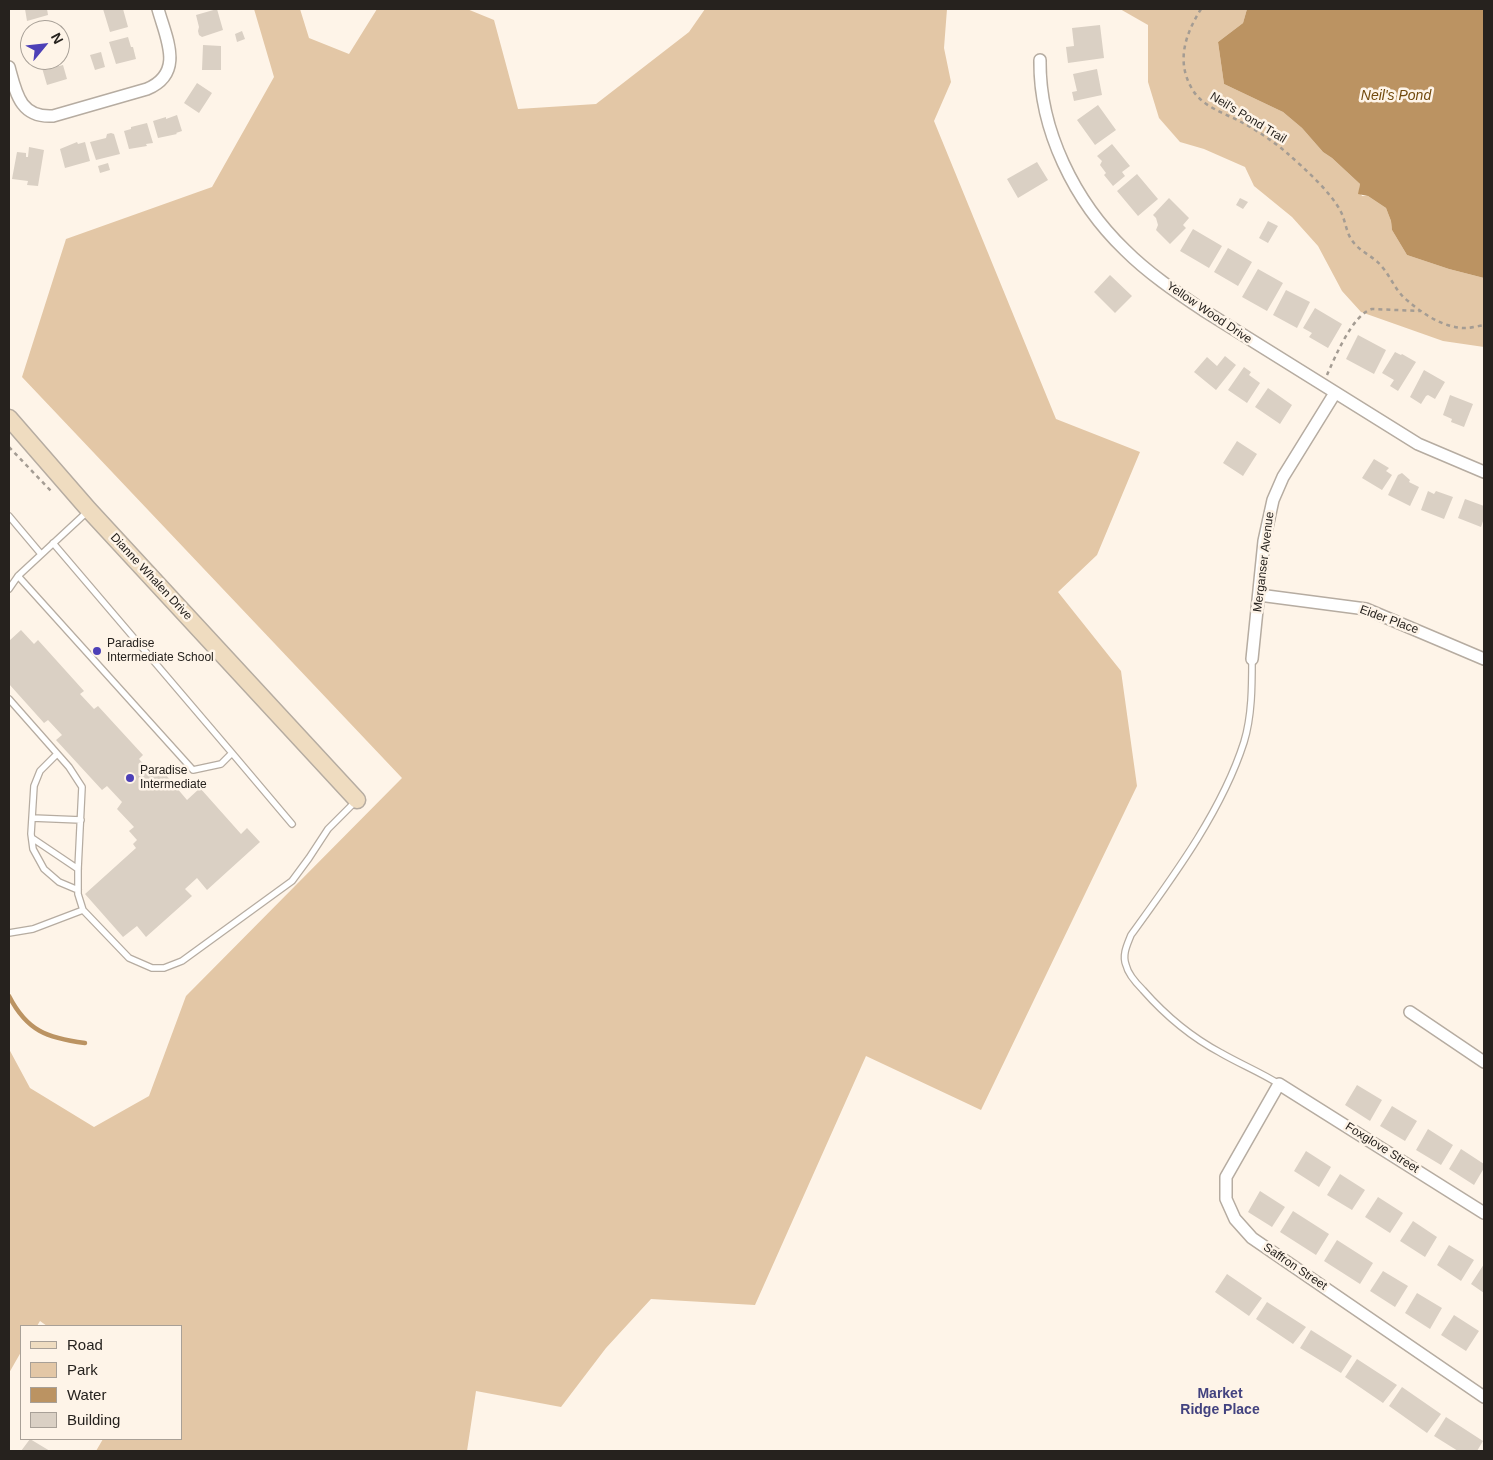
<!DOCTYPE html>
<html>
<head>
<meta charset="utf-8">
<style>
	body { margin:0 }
	#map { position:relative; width:1493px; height:1460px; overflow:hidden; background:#fef4e8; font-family:Helvetica,sans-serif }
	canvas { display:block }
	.frame { position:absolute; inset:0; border:10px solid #26221e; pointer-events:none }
	.legend { position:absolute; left:20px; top:1325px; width:162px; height:115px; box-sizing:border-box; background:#fef4e8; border:1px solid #a8a097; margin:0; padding:6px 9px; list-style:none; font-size:15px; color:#26221e }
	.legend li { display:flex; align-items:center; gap:10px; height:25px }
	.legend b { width:25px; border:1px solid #a8a097 }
	.north { position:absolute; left:20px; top:20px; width:50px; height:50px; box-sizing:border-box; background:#fef4e8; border:1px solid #a8a097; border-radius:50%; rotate:62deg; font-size:14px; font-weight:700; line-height:20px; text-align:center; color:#26221e }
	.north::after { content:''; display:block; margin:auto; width:18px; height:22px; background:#4d40b7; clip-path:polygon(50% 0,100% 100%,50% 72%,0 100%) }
</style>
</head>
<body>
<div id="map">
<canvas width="1493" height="1460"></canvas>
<div class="frame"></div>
<ul class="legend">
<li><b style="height:6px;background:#efdcc0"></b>Road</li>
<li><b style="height:14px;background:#e3c7a6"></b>Park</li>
<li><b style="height:14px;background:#bb9362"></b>Water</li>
<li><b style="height:14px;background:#dad0c4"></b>Building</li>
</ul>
<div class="north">N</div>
</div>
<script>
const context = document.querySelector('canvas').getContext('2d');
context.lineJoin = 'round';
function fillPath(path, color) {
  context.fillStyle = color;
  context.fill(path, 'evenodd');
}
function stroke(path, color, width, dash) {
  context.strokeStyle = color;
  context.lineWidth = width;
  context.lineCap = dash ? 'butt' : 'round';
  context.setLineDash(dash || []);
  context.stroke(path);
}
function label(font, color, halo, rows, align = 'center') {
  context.font = font + ' Helvetica,sans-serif';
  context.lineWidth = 5;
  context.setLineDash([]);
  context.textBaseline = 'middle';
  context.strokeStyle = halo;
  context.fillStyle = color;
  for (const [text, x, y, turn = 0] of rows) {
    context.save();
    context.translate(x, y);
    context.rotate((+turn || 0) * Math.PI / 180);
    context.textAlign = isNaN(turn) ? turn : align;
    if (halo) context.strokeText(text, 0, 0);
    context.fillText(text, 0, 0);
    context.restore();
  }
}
fillPath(new Path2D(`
	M254,9h46l9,29 40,16 28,-45h90l27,11 24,89 78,-5 93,-72 16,-23h242l-3,39 7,34 -17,39 122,298 84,33 -43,103 -39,37 63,79 16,115 -156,324 -115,-54 -111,249 -104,-6 -45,49 -45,59 -85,-16 -9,60h-371l7,-12h78v-113h-134l-7,-5 -3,5h-16v26l-12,21v-324l21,39 64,39 55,-31 37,-100 216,-218 -380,-401 44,-138 146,-52 62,-110z
	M1120,9h127l-4,14 -25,19 6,42 59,28 19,16 21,24 9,6 28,26 -1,6 3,6h6l18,12 5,13 1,9 15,25 42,14 35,9v69l-41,-6 -82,-29 -19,-21 -24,-45 -26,-29 -38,-31 -9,-19 -41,-18 -24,-7 -21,-24 -11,-36v-57z`), '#e3c7a6');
fillPath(new Path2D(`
	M1247,9h237v269l-35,-9 -42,-14 -15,-25 -1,-9 -5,-13 -18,-12 -10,-2 2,-10 -28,-26 -9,-6 -21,-24 -19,-16 -59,-28 -6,-42 25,-19z`), '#bb9362');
stroke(new Path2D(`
	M9,996c18,35 38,42 76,47`), '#bb9362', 4.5);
fillPath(new Path2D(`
	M25,9h22l1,6 -21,6z
	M103,9h20l5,18 -18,5z
	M217,9l6,21 -21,7 -3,-2 -1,-4 1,-4 -3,-12z
	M1100,25l4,33 -36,5 -2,-16 8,-1 -2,-18z
	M242,31l3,8 -8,3 -2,-8z
	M128,37l3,10h2l3,12 -20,5 -7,-22z
	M203,45l18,1v24h-19z
	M101,52l4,15 -10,3 -5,-15z
	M44,60h14l1,6 4,-1 4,14 -20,6 -7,-24z
	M1097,69l5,26 -28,6 -2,-9 5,-1 -4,-17z
	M197,83l15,10 -13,20 -15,-10z
	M1098,105l18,25 -21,15 -18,-25z
	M177,115l5,16 -6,2 1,1 -19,4 -5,-17 13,-4v2z
	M147,123l6,20 -7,1 1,2 -18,3 -5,-18 7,-2v-2z
	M111,133l3,1 6,20 -24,6 -6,-18 16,-4 1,-4z
	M77,142l1,2 7,-2 5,19 -25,7 -5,-19z
	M1112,144l18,22 -8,6 3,4 -12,10 -9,-11 2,-2 -6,-8 2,-4 -5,-5z
	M29,147l15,3 -6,36 -11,-1 1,-4 -16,-2 5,-27 9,1v4h2z
	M1037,162l11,18 -30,18 -11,-19z
	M108,163l2,7 -10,3 -2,-7z
	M1137,174l21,25 -20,17 -21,-25z
	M1169,198l20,20 -6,7 3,3 -16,16 -14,-14 2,-5 -2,-7 -3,-3z
	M1240,198l8,4 -5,7 -7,-4z
	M1268,221l10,5 -10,17 -9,-5z
	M1193,229l29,17 -13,22 -29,-17z
	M1228,248l24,14 -14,24 -24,-14z
	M1258,269l25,14 -16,28 -25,-14z
	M1110,275l22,21 -17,17 -21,-21z
	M1286,290l24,12 -13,26 -24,-13z
	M1315,308l27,16 -14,24 -19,-11 3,-4 -9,-5z
	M1358,335l28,15 -12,24 -28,-15z
	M1395,352l6,3 1,-1 14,8 -18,29 -8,-5 4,-6 -12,-7z
	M1225,356l11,9 -20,25 -22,-18 13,-15 10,9z
	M1244,367l7,5 -2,3 11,8 -13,20 -19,-13z
	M1424,370l21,12 -10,17 -7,-4 -2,1 -5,8 -11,-7z
	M1268,388l24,17 -12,19 -25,-17z
	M1450,395l23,9 -9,23 -13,-5 1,-3 -9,-4z
	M1237,441l20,13 -14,22 -20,-13z
	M1374,459l15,9 -3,3 6,4 -10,15 -20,-12z
	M1402,473l8,7 -1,2 10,5 -9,19 -22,-11 10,-20z
	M1428,491l6,3 2,-3 17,6 -9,22 -23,-9z
	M1465,499l19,7v12l-3,9 -23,-9z
	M21,630l13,14 4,-4 46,51 -4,3 14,15 4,-3 45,49 -4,4 11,12 10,-3 27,32 13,-12 41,46 6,-6 13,14 -53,48 -10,-12 -12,11 7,7 -46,41 -9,-11 -14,11 -38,-43 51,-46 -3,-4 4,-4 -8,-9 5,-4 -17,-18 5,-7 -15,-16 -5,4 -46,-50 6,-5 -14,-15 -4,3 -35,-39v-43z
	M1357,1085l25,15 -12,21 -25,-16z
	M1392,1106l25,15 -12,20 -25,-15z
	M1428,1129l25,16 -12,20 -25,-15z
	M1461,1149l23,15v4l-10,17 -25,-16z
	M1306,1151l25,16 -12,20 -25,-16z
	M1340,1174l25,16 -13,20 -25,-15z
	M1260,1191l25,16 -13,20 -24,-15z
	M1378,1197l25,16 -13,20 -25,-16z
	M1293,1211l36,23 -13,21 -36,-23z
	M1413,1221l24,16 -12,20 -25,-16z
	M1337,1240l36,23 -13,21 -36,-23z
	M1449,1245l25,15 -13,21 -24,-16z
	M1484,1264v29l-13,-9z
	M1383,1271l25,15 -13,21 -25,-16z
	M1227,1274l35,24 -13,18 -34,-24z
	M1417,1293l25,15 -12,21 -25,-16z
	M1267,1302l39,25 -13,17 -37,-25z
	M1454,1315l25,16 -13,20 -25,-16z
	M1311,1330l41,26 -11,17 -41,-25z
	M1357,1359l40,26 -14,18 -38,-26z
	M1402,1387l39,27 -14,19 -38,-27z
	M1446,1417l37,24 -6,10h-19l-24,-15z
	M30,1439l20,12h-29z`), '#dad0c4');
const lane = new Path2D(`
	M87,512l-69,64 175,194 28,-6 11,-11 60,71
	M9,516l32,38
	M53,543l179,210
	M9,589l9,-13
	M1252,659c0,26 0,57 -8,83 -22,69 -71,135 -113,193 -4,10 -9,20 -5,30 2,9 11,19 17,25 22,25 48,47 78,63 19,11 39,19 58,31
	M9,699l60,68 13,20 -4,82v25l5,16 46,48 23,10h12l18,-7 110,-80 17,-23 19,-29 29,-29
	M57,754l-17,17 -6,15 -3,48 2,15 11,20 15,13 19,8
	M32,818l49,2
	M32,838l46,31
	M9,933l24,-4 50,-19`);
const street = new Path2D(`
	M1040,60c-1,70 35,142 85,190 23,23 51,42 78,60l215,134 66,28
	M9,67c7,26 11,51 44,49l94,-27c38,-16 19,-51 11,-80
	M1259,595l107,14 118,50
	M1252,659l12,-118 9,-41 10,-23 52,-84
	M1410,1012l74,50
	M1484,1213l-205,-129 -53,93v22l9,20 17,19 232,159`);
const secondary = new Path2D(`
	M9,418l80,92 268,290`);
stroke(lane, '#b6aca1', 8);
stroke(street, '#b6aca1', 14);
stroke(secondary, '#b6aca1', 19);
stroke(new Path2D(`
	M1201,9c-15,24 -25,51 -10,78 10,20 34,26 52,36 15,8 31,19 44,30 17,15 44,39 54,59 5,10 5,22 13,31 8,10 21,14 29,25 9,11 13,24 25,33 15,13 36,27 57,27 6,0 13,-2 19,-3
	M1327,375c8,-18 26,-61 45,-66l48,2
	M9,447l42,44`), '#a49c93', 2.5, [4, 4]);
stroke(lane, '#fff', 5.5);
stroke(street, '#fff', 11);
stroke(secondary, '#efdcc0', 16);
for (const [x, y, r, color] of [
	[97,651,5,"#4d40b7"],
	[130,778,5,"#4d40b7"]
]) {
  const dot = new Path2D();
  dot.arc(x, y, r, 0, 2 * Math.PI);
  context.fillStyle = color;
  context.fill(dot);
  stroke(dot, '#fef4e8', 2);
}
label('12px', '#26221e', '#fef4e8', [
	["Neil's Pond Trail",1248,118,31],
	["Yellow Wood Drive",1209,313,34],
	["Merganser Avenue",1264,562,-83],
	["Dianne Whalen Drive",151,577,47],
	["Eider Place",1389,620,20],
	["Foxglove Street",1382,1148,32],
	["Saffron Street",1295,1267,34]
]);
label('12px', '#26221e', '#fef4e8', [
	["Paradise",107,644],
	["Intermediate School",107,658],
	["Paradise",140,771],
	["Intermediate",140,785]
], 'left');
label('italic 14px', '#724a0e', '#fef4e8', [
	["Neil's Pond",1396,96]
]);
label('bold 14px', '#42427f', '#fef4e8', [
	["Market",1220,1394],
	["Ridge Place",1220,1410]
]);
</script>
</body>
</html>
